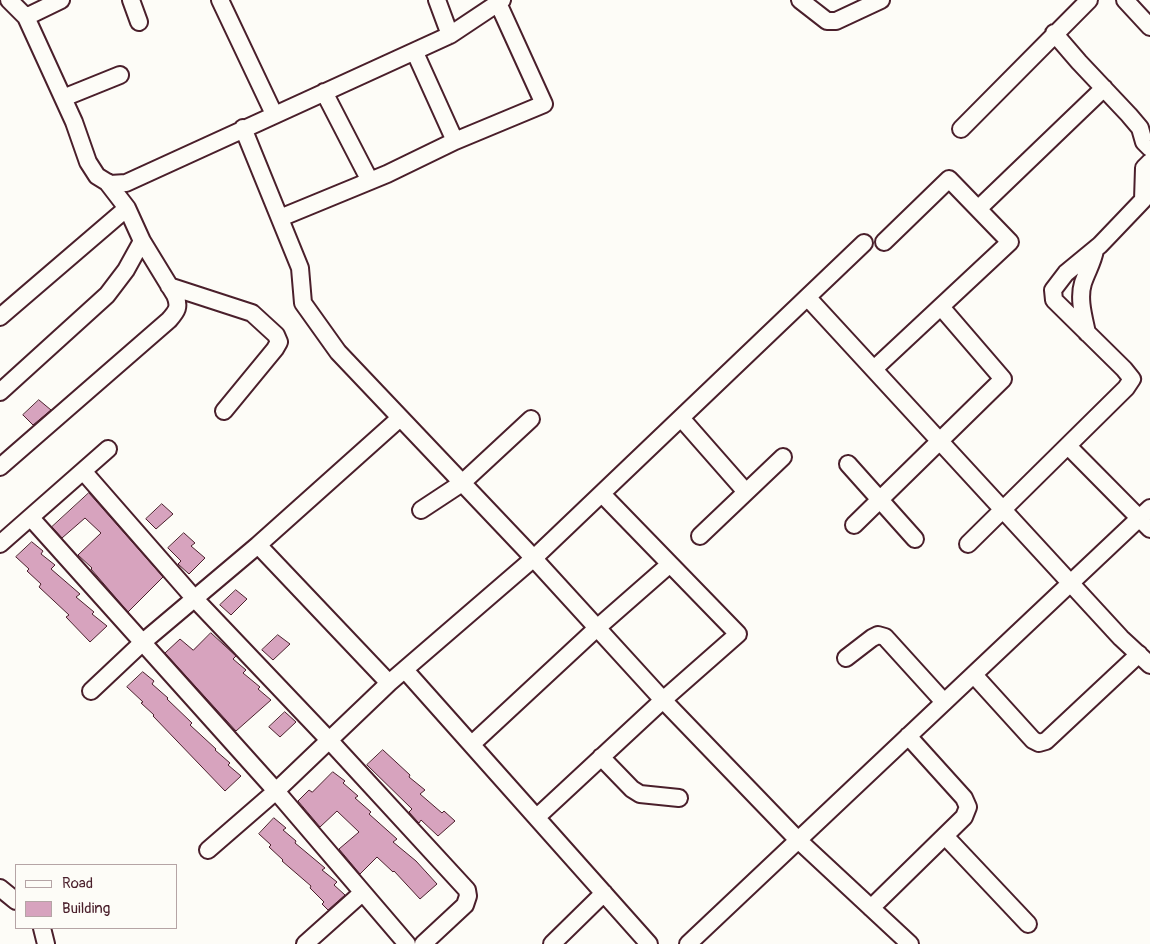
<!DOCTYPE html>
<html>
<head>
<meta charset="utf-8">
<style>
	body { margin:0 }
	#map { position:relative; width:1150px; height:944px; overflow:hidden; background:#fdfcf7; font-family:Pangolin,sans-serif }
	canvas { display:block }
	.legend { position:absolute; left:15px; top:864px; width:162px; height:65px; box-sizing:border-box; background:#fdfcf7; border:1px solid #b5a4a5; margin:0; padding:6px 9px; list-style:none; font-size:15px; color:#4a1f2b }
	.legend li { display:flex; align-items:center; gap:10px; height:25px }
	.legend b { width:25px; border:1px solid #b5a4a5 }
</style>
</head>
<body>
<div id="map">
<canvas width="1150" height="944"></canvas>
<ul class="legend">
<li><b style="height:6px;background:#fdfcf7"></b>Road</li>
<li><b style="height:14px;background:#d7a3be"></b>Building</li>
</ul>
</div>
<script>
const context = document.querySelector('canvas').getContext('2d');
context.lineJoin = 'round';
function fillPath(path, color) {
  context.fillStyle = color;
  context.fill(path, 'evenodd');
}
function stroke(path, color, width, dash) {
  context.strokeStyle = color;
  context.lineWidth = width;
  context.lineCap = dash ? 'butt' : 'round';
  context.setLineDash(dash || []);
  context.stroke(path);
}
const building = new Path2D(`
	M39,400l12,10 -18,15 -10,-10z
	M89,493l74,84 -35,35 -37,-43 1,-1 -14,-13 23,-22 -16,-15 -23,20 -10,-11z
	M162,504l11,10 -17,15 -10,-10z
	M184,533l11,10 -4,3 14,12 -16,16 -11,-10 3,-3 -13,-13z
	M32,542l11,9 -2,3 14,11 -4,4 29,25 -4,3 18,15 -2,2 15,12 -17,16 -24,-25 3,-2 -30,-28 2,-3 -14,-13 2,-2 -13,-12z
	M236,590l11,9 -16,16 -11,-10z
	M211,633l25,23 -3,3 13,11 -3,3 17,14 -2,2 13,11 -35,31 -71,-78 15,-14 13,11z
	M278,635l12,9 -17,16 -11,-10z
	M143,672l11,9 -2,3 16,14 -1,1 25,24 -2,2 26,24 -1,1 15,13 -2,2 13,11 -16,15 -72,-75 1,-1 -13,-12 2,-1 -16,-15z
	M285,712l11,10 -16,15 -11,-10z
	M383,750l27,25 -1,2 16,13 -5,4 22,19 2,-2 11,10 -17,15 -17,-16 -2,3 -2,-2 -8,-9 3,-3 -45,-44z
	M333,772l12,9 -2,2 15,13 -3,2 16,14 -2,2 28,25 -4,3 23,19 21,23 -17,15 -26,-28 -1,1 -16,-15 -17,17 -21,-25 20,-17 -22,-21 -17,16 -22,-26 11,-11 3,2z
	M274,818l12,10 -3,2 13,11 -1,2 30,25 -3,2 15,12 -3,3 11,10 -17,15 -6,-6 2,-2 -14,-14 1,-2 -29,-25 1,-1 -14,-13 2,-2 -12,-11z`);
fillPath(building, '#d7a3be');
stroke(building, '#4a1f2b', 1);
const minor = new Path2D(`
	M9,0l17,17 48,105 14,40 9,14 13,8 16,-1 324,-148 -13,-35
	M131,0l8,22
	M220,0l54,114
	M800,0l27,21h9l45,-21
	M1125,0l25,27
	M26,17l35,-17
	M1054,33l25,29 50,53 11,13 4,14 6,6
	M450,35l48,-32
	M413,52l4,5 38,84
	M324,92l46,89
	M63,98l57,-23
	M243,128l57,140 3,35 35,49 188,198 137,150 134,139 113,105
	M961,129l128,-129
	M978,209l126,-121
	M280,218l107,-44 68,-33 89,-37 -46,-101 4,-3
	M169,286l83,27 24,22 3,7 -4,7 -51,62
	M808,298l313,340 29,27
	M0,317l127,-109
	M1087,333c-3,-15 -9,-34 -4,-50 4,-12 10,-21 12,-33
	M874,369l136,-127 -61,-63 -65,63
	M0,392l107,-97 19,-25 16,-29
	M681,418l65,74
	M1068,446l82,83
	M848,464l67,75
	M0,467l169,-147c8,-9 11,-13 6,-25l-33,-54 -15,-33 -20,-26
	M83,471l111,127 135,142 138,150 1,6 -3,9 -42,39
	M421,510l41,-27 69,-64
	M31,518l245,273 131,153
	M854,525l149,-146 -62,-72
	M700,536l83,-79
	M0,544l108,-95
	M968,544l158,-156 6,-9 -8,-10 -70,-69 -1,-10 13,-17 34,-28 43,-45 1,-32 6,-6
	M258,545l142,-127
	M846,658l26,-20 6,-3 7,2 59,65
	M405,670l244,274
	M974,675l59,65 6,3 7,-2 93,-87
	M91,691l52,-49 115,-97 131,138
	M472,744l125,-116 73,-64
	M601,757l31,32 8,5 39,4
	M537,817l126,-117 75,-66 -136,-140
	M945,836l83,88
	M208,850l68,-59 113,-108 145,-125 330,-315
	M0,888l16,13
	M871,908l93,-91 4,-10 -4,-9 -56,-62
	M42,928l4,16
	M305,944l57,-51
	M552,944l52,-51
	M688,944l462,-436`);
stroke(minor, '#4a1f2b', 20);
stroke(minor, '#fdfcf7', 16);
</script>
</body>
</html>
